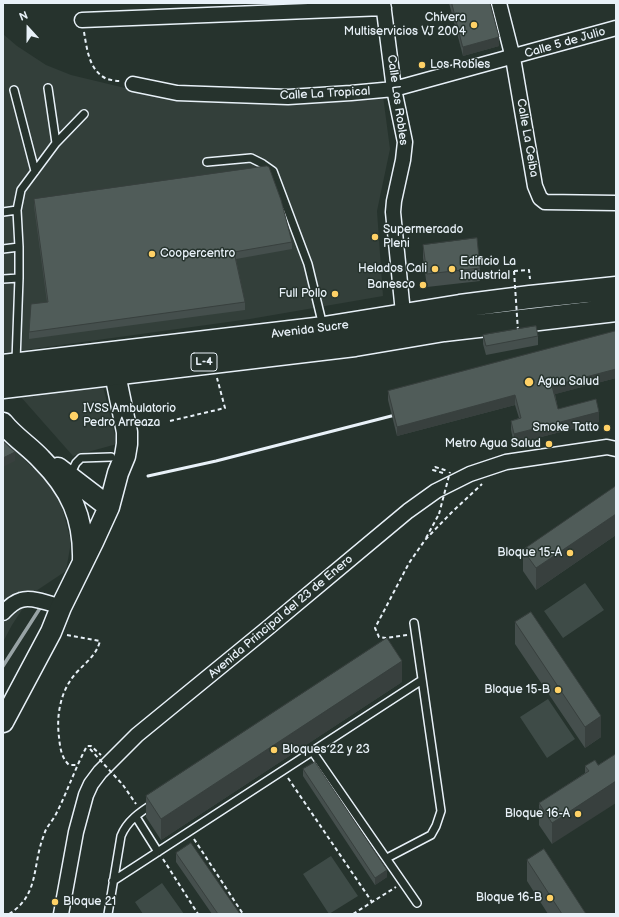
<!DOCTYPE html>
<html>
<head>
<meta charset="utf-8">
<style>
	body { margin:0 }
	#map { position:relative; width:619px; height:917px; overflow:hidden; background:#26332d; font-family:"Balsamiq Sans",sans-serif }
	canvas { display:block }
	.frame { position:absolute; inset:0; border:4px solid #e8f1f8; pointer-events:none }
	.north { position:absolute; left:8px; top:8px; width:40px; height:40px; -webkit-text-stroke:3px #26332d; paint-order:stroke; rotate:339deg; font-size:11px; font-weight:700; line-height:16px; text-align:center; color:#e8f1f8 }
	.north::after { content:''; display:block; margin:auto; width:14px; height:18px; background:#e8f1f8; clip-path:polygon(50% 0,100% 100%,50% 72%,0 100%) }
</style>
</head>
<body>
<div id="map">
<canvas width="619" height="917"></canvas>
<div class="frame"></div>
<div class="north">N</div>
</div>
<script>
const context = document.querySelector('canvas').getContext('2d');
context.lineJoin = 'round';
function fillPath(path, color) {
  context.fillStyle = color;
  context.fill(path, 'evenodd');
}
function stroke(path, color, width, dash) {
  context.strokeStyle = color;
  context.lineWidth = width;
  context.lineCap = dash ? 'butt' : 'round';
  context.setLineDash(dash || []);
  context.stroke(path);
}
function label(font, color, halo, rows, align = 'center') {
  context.font = font + ' "Balsamiq Sans",sans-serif';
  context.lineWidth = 3;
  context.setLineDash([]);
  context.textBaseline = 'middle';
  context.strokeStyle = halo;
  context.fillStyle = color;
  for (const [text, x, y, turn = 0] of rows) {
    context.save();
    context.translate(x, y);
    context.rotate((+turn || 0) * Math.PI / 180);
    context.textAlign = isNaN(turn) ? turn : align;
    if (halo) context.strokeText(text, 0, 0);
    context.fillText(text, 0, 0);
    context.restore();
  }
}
fillPath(new Path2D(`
	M3,34l14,12 29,19 25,10 75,18 237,3 7,53 -13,62 6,85 -133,23 -247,34z
	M101,378l16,66 -44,12 -60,-68z
	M3,439l55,53 13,50 -5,29 -33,22 -21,32 -9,17z`), '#333f3a');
fillPath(new Path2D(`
	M585,583l19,27 -41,28 -19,-27z
	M548,699l27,40 -28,19 -27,-41z
	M331,856l27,40 -29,18 -26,-40z
	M162,883l22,31h-41l-8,-12z`), '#3e4b47');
stroke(new Path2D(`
	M3,666l39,-61`), '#98a3a5', 3.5);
const lane = new Path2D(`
	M14,90l21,81
	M56,143l28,-29
	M207,162l44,-4 12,6 10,7 35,93 15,62
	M3,212l14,-2
	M3,249l16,-2
	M3,279l16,-1
	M16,361l3,-83v-31l-2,-37 4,-20 35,-47 -8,-55
	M70,475l6,-12 5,-5 30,-1
	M312,751l105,152
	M136,817l22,35
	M387,858l44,-23 5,-9 5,-15 -27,-188
	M113,881l309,-201
	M108,914l13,-78c6,-15 19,-24 32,-32`);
const street = new Path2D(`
	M383,3l11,86 11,53 -2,18 -9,41 -1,11 11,111
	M499,3l14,55 22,128 5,12 5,4 71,1
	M82,20l302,-12
	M133,84l44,9 111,4 63,-4 43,-4 222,-61
	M3,613c5,-5 10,-11 18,-13 10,-4 30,4 40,7
	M61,914l15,-82 10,-37 5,-11 9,-12 37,-37 132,-108 139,-116 28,-20 34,-17 36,-12 101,-15 9,2`);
const secondary = new Path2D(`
	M3,423c11,14 26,23 38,36 30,30 43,59 42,101
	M58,468l51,39
	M3,722l48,-90 10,-25 32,-65 16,-35 9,-34 7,-17 2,-12v-12l-12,-58`);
const primary = new Path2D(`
	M3,366l321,-38 136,-22 70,-9 86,-9
	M3,387l352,-42 89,-15 172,-20`);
stroke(lane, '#e8f1f8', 10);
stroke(street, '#e8f1f8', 17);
stroke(secondary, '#e8f1f8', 23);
stroke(primary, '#e8f1f8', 25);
stroke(new Path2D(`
	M84,32c3,17 5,39 23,47 4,1 9,2 13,2
	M514,271l15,-1 1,9
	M170,421l55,-13 -8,-30
	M443,473l-10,-3 2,-3 13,4
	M426,538l13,-24
	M67,635l33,6c-4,15 -14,21 -24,32 -15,17 -20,41 -17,64 1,10 2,20 10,28h7
	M407,635l-21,3 -7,-1 -4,-9 34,-65 16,-23 26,-27 31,-29
	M288,778l84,124
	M123,785l13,19
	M194,839l49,75
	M163,859l35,55
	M9,914c31,-19 23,-50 35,-79 2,-8 7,-12 11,-19 12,-23 20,-48 32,-70h4l10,9
	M353,914l43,-27`), '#e8f1f8', 2, [4, 3]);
stroke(lane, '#26332d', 7);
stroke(street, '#26332d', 14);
stroke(secondary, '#26332d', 20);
stroke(primary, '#26332d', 22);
stroke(new Path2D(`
	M148,476l68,-15 187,-48`), '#e8f1f8', 3);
stroke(new Path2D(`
	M514,271l4,60
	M439,514l11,-42
	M90,749l33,36`), '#e8f1f8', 2, [4, 3]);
fillPath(new Path2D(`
	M449,3h41l9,43 -36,10z
	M34,199l258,43v7l-56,10 9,43v8l-216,29v-7l18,-30 -13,-96z
	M423,245l57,23v13l-53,6 -4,-29z
	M616,331v47l-61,16 3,15 41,13 -85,22 -3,-14v-9l8,-3 -4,-13 -118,31 -9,-36v-9z
	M483,335l55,1v9l-52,10 -3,-11z
	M616,486v49l-80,55 -13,-19v-21z
	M515,622l86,115 -16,11 -70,-104z
	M402,682l-241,158 -15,-23v-21z
	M595,760l-43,84 -13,-19v-22l46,-30v-7z
	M303,769l84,108 -12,8 -72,-109z
	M176,853l64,61h-28l-36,-52z
	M527,860l59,54h-38l-21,-33z`), '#454f4d');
fillPath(new Path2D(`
	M499,37v9l-36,10v-9z
	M616,369v9l-64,17v-9z
	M515,395v10l-118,31v-9z
	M599,412v10l-85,22v-10z
	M15,452v9l-12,6v-9z
	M616,514v21l-80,55v-22z
	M402,661v21l-241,158v-21z
	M601,716v21l-16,11v-21z
	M616,781v22l-64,41v-21z
	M387,870v7l-12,8v-7z`), '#38403e');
const building = new Path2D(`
	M452,3h38l9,34 -36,10z
	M267,166l2,1 12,33 11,42 -58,10 11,50 -216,30 2,-28 17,-2 -14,-103z
	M477,238l3,30 -53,6 -4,-29z
	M536,326l2,10 -52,10 -3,-11z
	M616,331v38l-64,17 6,23 38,-10 3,13 -85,22 -3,-13 10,-3 -6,-23 -118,32 -9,-36z
	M3,441l12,11 -12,6z
	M616,486v28l-80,54 -13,-18z
	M531,612l70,104 -16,11 -70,-105z
	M387,638l15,23 -241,158 -15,-23z
	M616,754v27l-64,42 -13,-20 50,-32 -4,-5 10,-6 3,5z
	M315,762l72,108 -12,8 -72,-109z
	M191,843l49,71h-22l-42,-61z
	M544,849l42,65h-24l-35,-54z`);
fillPath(building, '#505c59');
stroke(building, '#38403e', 1);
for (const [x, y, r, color] of [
	[474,25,4,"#ffd166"],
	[422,65,4,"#ffd166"],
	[375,237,4,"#ffd166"],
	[152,254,4,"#ffd166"],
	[435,269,4,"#ffd166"],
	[452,269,4,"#ffd166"],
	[423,285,4,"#ffd166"],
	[335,294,4,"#ffd166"],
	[529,382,5,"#ffd166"],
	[74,416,5,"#ffd166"],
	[607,428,4,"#ffd166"],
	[549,444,4,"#ffd166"],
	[570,553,4,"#ffd166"],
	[558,690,4,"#ffd166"],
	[274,750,4,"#ffd166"],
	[578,814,4,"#ffd166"],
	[550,898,4,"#ffd166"],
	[55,902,4,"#ffd166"]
]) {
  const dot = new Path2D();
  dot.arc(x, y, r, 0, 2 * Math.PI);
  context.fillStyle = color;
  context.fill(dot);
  stroke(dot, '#26332d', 1.5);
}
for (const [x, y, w] of [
	[204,362,26]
]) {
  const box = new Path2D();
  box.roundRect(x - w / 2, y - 9, w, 18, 3);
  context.fillStyle = '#26332d';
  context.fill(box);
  stroke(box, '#e8f1f8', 1);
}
label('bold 11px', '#e8f1f8', null, [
	["L-4",204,362]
]);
label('12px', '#e8f1f8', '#26332d', [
	["Chivera",466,18],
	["Multiservicios VJ 2004",466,32],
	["Los Robles",430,65,"left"],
	["Supermercado",383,230,"left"],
	["Pleni",383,244,"left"],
	["Coopercentro",160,254,"left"],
	["Edificio La",460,262,"left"],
	["Industrial",460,276,"left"],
	["Helados Cali",427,269],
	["Banesco",415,285],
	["Full Pollo",327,294],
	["Agua Salud",538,382,"left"],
	["IVSS Ambulatorio",83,409,"left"],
	["Pedro Arreaza",83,423,"left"],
	["Smoke Tatto",599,428],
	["Metro Agua Salud",541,444],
	["Bloque 15-A",562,553],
	["Bloque 15-B",550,690],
	["Bloques 22 y 23",282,750,"left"],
	["Bloque 16-A",570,814],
	["Bloque 16-B",542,898],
	["Bloque 21",63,902,"left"]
], 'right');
label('12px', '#e8f1f8', '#26332d', [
	["Calle 5 de Julio",565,43,-16],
	["Calle La Tropical",325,94,-3],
	["Calle Los Robles",397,100,82],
	["Calle La Ceiba",527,138,80],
	["Avenida Sucre",310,330,-7],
	["Avenida Principal del 23 de Enero",281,617,-40]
]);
</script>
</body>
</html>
